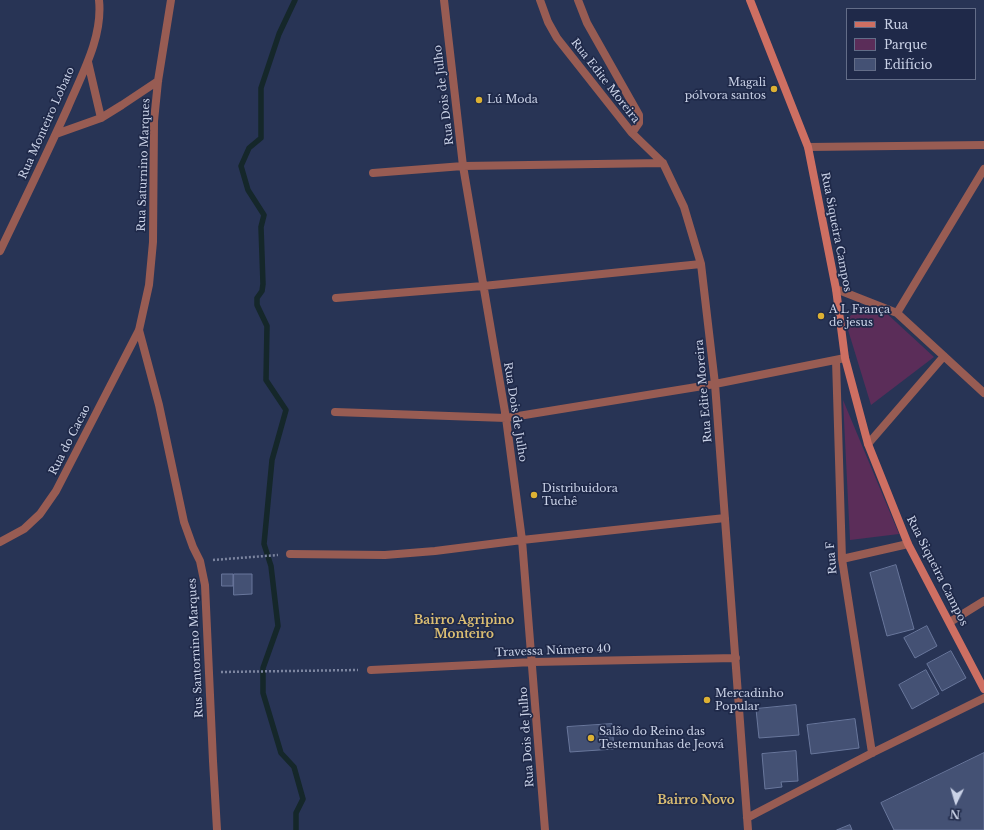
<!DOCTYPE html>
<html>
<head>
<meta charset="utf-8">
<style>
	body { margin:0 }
	#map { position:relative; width:984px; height:830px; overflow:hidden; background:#283455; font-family:"Libre Baskerville",serif }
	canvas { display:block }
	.legend { position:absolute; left:846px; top:8px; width:130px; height:72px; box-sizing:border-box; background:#1f2949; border:1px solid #636d88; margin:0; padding:5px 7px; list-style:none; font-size:12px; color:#cad2e7 }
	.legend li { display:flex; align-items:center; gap:8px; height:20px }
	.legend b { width:20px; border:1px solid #636d88 }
	.north { position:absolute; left:936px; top:782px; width:40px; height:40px; -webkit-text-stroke:3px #1f2949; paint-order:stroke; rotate:185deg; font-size:11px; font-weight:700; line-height:16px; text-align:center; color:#cad2e7 }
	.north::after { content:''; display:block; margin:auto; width:14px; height:18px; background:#cad2e7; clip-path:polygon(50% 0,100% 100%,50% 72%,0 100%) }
</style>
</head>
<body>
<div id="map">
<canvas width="984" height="830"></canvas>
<ul class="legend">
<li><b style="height:5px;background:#ce6f62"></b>Rua</li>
<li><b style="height:11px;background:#5b2d59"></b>Parque</li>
<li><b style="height:11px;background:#445174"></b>Edifício</li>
</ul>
<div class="north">N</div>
</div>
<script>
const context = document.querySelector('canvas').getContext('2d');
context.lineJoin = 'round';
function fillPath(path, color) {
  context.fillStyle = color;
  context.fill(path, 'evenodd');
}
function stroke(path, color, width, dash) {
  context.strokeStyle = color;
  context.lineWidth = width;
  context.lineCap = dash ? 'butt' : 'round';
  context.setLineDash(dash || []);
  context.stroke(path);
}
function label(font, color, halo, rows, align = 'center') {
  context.font = font + ' "Libre Baskerville",serif';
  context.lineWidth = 3.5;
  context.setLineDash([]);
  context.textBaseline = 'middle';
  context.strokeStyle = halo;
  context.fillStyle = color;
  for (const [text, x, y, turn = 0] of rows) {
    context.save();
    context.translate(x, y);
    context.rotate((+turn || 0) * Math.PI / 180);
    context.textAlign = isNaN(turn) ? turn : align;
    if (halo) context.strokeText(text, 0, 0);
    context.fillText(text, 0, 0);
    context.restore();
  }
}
fillPath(new Path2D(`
	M859,309l25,2 50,46 -63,48 -26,-85z
	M843,400l56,134 -49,6z`), '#5b2d59');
stroke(new Path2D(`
	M295,0l-16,34 -18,54v50l-12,10 -8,18 7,24 16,25 -3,12 2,57 -1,7 -5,7v7l10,21 -1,54 20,30 -14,50 -8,84 7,22 7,60 -15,42v25l18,60 13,14 9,32 -7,14v17`), '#15272a', 5.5);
const building = new Path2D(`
	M896,565l18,64 -27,7 -17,-63z
	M222,574h11v12h-11z
	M234,574h18v20l-18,1z
	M927,626l10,20 -22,12 -11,-20z
	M951,651l15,27 -24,13 -15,-27z
	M926,670l13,24 -27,15 -13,-24z
	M796,705l3,30 -40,3 -3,-29z
	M855,719l4,29 -48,6 -4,-29z
	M612,724l2,25 -44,3 -3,-25z
	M796,751l2,30 -17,1 1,5 -17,2 -3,-35z
	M984,753v77h-90l-13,-27z
	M850,825l2,5h-15z`);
fillPath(building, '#445174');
stroke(building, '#69779c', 1);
stroke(new Path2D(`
	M213,560l65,-5
	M221,672l137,-2`), '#7c85a0', 2.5, [2, 2]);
stroke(new Path2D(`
	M444,0l19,166 43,252 16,122 23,290
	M540,0l8,22 9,16 75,95 31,30 21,44 17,57 14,120 33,446
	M578,0l9,23 52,92v8l-7,10
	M88,62l13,56
	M56,134l45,-16 21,-13 36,-24
	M808,147l176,-2
	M373,173l90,-7 200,-3
	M0,251c23,-48 46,-95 68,-144 14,-33 35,-70 31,-107
	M836,289l61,24 87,80
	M336,298l147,-12 218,-22
	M897,313l87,-144
	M139,330l20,75 25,117 9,25 7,14 5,24 8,176 4,69
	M836,360l6,199 30,194
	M335,412l171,6 209,-34 130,-26
	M868,444l76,-88
	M0,542l24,-13 16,-15 16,-23 83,-161 10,-45 4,-43 1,-121 4,-40 13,-81
	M290,554l95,1 50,-4 87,-11 203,-22
	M842,559l66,-15
	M950,622l34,-21
	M371,670l162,-8 203,-4
	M747,818l125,-65 112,-55`), '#985c53', 8);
stroke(new Path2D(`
	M750,0l58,147 28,142 9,69 23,86 40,100 76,145`), '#ce6f62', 8);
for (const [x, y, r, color] of [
	[774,89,4,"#ddb133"],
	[479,100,4,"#ddb133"],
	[821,316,4,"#ddb133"],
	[534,495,4,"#ddb133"],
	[707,700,4,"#ddb133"],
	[591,738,4,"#ddb133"]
]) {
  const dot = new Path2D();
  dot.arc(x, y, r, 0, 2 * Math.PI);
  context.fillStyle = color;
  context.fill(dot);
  stroke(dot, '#1f2949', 1.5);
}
label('11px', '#cad2e7', '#1f2949', [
	["Rua Edite Moreira",605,81,52],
	["Rua Dois de Julho",444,95,-97],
	["Rua Monteiro Lobato",47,123,-66],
	["Rua Saturnino Marques",144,165,-88],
	["Rua Siqueira Campos",836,232,79],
	["Rua Edite Moreira",704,391,-95],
	["Rua Dois de Julho",515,412,81],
	["Rua do Cacao",70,440,-63],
	["Rua F",832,558,-95],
	["Rua Siqueira Campos",937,571,63],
	["Rus Santornino Marques",196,648,-93],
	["Travessa Número 40",553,651,-2],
	["Rua Dois de Julho",527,737,-94]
]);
label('11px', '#cad2e7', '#1f2949', [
	["Magali",766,83,"right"],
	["pólvora santos",766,96,"right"],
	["Lú Moda",487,100],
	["A L França",829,310],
	["de jesus",829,323],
	["Distribuidora",542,489],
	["Tuchê",542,502],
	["Mercadinho",715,694],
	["Popular",715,707],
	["Salão do Reino das",599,732],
	["Testemunhas de Jeová",599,745]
], 'left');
label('bold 12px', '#dabd72', '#1f2949', [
	["Bairro Agripino",464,621],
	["Monteiro",464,635],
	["Bairro Novo",696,801]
]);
</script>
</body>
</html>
